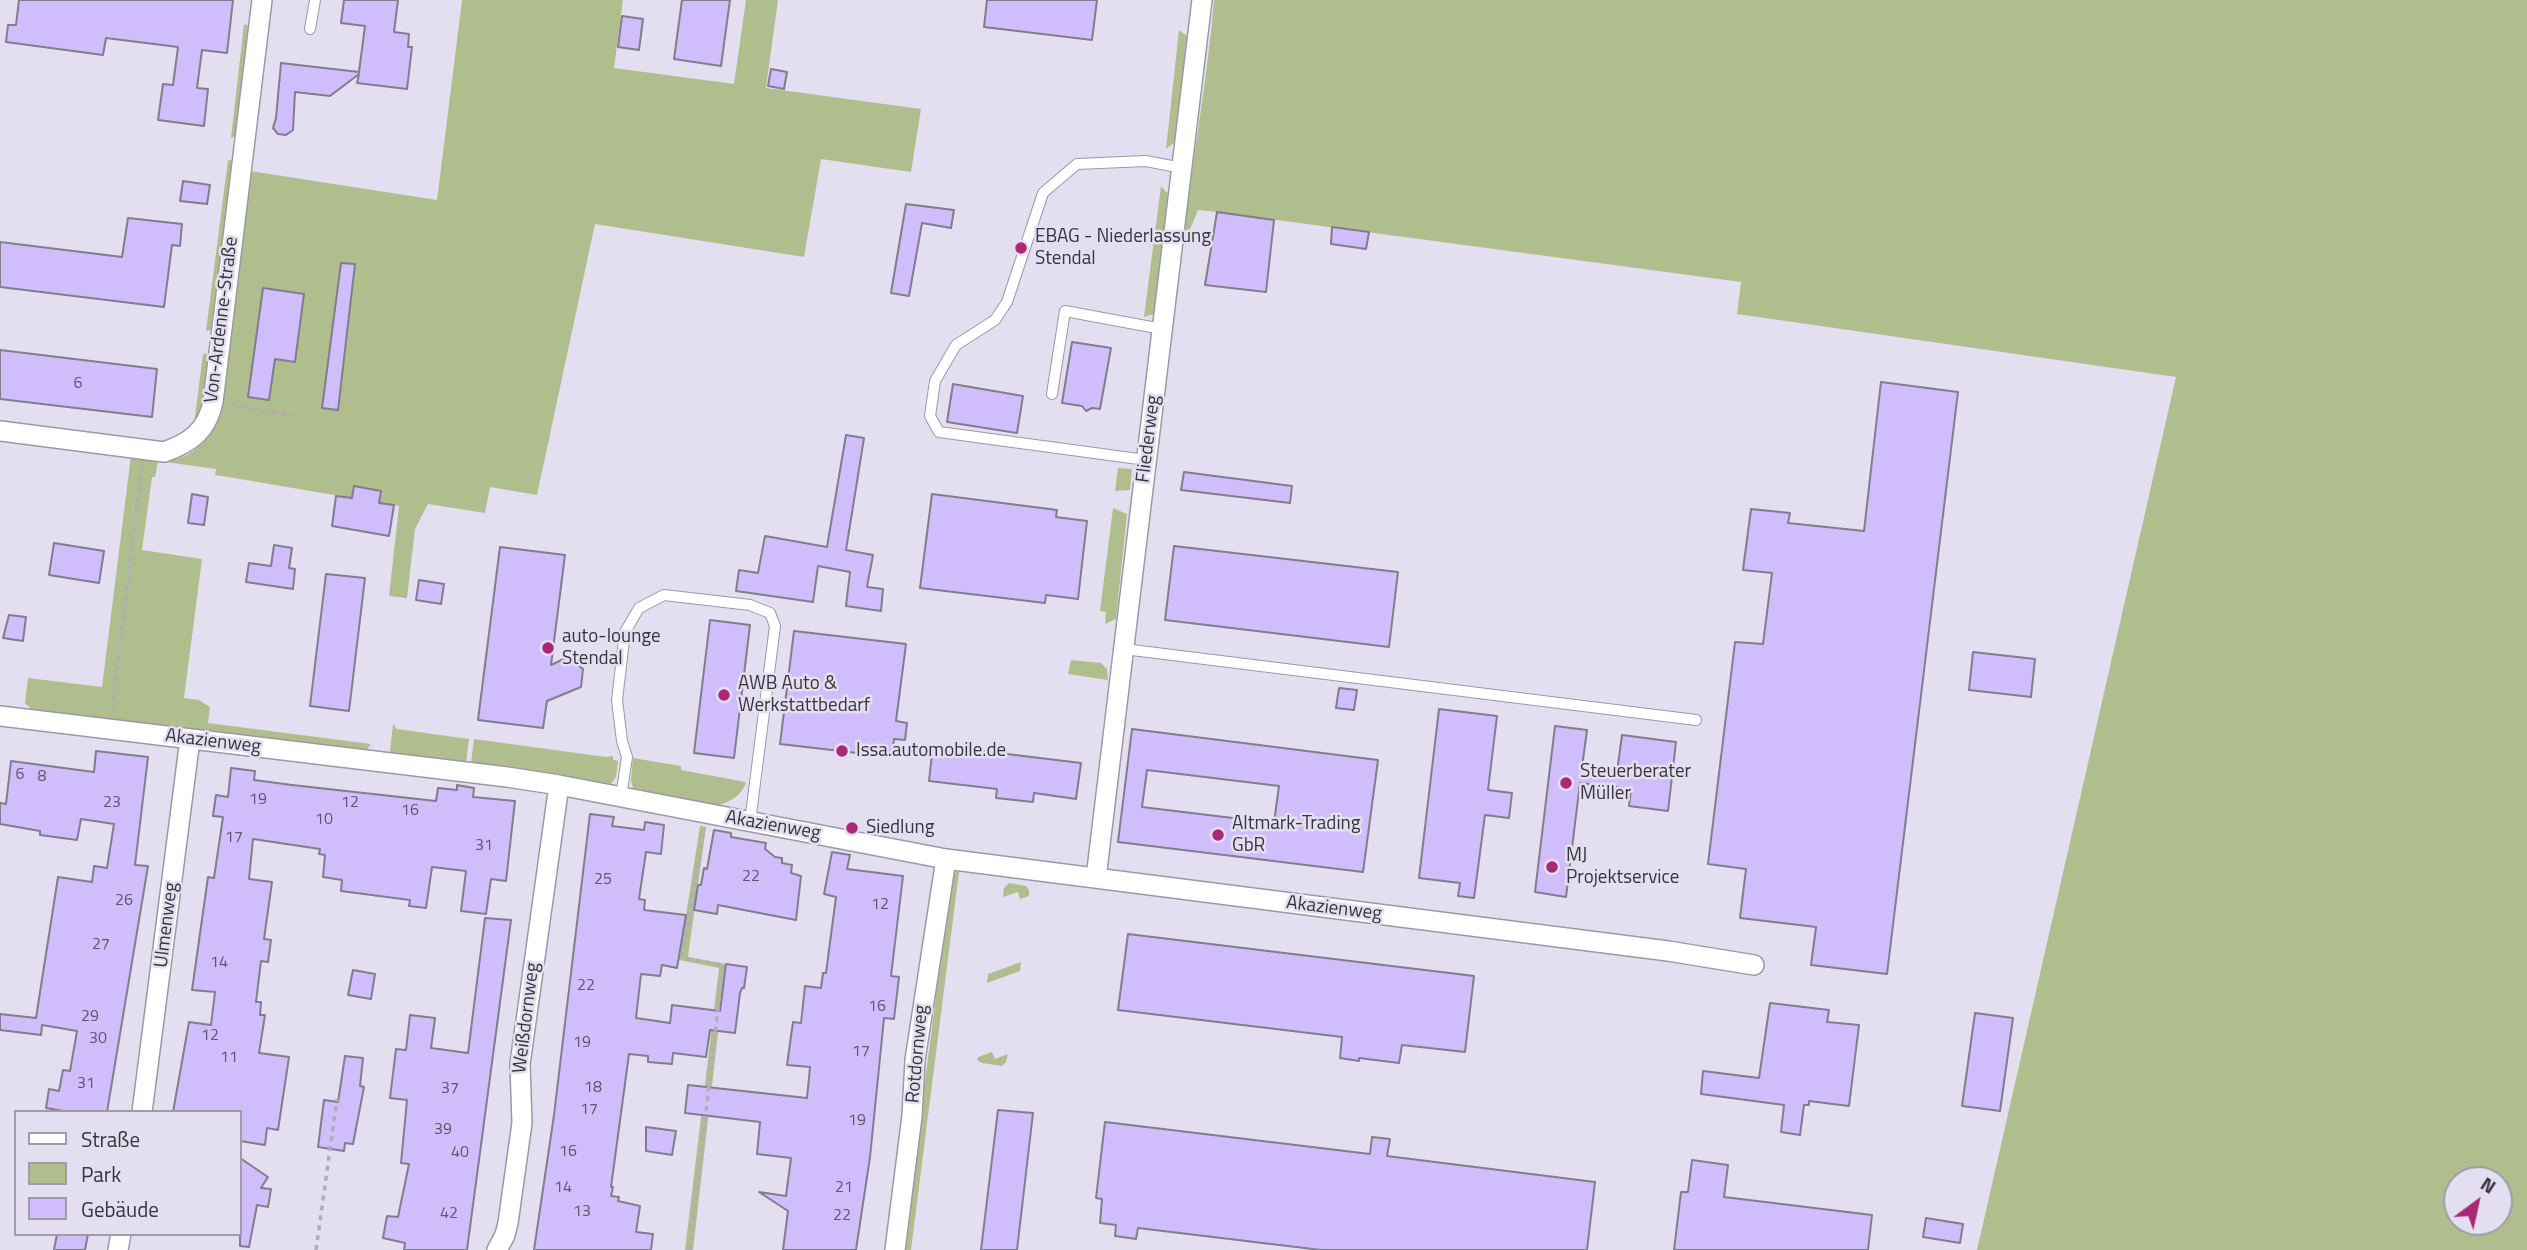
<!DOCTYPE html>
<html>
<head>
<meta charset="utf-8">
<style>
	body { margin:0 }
	#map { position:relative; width:2527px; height:1250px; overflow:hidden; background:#e4dff0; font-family:"Titillium Web",sans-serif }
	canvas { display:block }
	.legend { position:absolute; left:14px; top:1110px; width:228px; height:126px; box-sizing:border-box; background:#e4dff0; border:2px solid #9f9ba8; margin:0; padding:9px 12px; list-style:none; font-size:21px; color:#37353b }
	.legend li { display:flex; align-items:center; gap:14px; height:35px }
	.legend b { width:35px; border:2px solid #9f9ba8 }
	.north { position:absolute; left:2443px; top:1166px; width:70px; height:70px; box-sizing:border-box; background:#e4dff0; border:2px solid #9f9ba8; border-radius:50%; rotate:33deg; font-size:19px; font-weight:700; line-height:28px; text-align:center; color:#37353b }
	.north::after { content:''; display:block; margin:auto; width:24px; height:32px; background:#aa2874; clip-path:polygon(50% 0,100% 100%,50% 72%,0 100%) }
</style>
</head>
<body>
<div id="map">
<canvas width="2527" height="1250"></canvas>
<ul class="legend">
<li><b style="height:9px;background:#fff"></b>Straße</li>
<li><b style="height:19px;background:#b0be8e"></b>Park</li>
<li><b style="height:19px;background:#cfbefb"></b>Gebäude</li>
</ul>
<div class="north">N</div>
</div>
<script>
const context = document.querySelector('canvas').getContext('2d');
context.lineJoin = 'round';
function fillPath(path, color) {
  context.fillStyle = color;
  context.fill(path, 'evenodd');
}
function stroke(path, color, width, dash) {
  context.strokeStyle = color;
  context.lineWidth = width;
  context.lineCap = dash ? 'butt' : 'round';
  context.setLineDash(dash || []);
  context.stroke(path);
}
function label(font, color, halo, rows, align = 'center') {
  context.font = font + ' "Titillium Web",sans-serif';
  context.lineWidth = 5;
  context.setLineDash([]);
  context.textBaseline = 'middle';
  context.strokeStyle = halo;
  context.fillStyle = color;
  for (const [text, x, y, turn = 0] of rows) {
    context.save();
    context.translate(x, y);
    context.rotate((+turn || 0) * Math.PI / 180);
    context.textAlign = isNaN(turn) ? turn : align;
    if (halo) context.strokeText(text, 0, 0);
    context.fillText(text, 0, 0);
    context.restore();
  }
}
fillPath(new Path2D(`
	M462,0h161l-9,68 120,16 12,-84h32l-12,88 155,21 -10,63 -90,-13 -17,98 -209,-33 -58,271 -47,-8 -5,26 -57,-9 -13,25 -8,69 -18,-2 10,-90 -165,-28 -19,-3 1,-6 -58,-8 -3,16h-3l-10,73 60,9 -18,139 15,2 11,7 -2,16 163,21 -6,8 -332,-41 -8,-8 3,-25 74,9 29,-231c11,1 22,4 33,4 27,1 49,-23 56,-46l30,-243 187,29z
	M1214,0h1313v1250h-550l199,-873 -439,-63 4,-32 -524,-70 -19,-2 -16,39c9,-83 25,-165 32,-249zM2457,1180h42v42h-42z
	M244,24l7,3 -14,108 -6,3z
	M1179,30l8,6 -12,106 -9,7z
	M228,160l6,1 -23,169 -5,1z
	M1161,186l7,8 -14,120 -10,3z
	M203,354h6c-2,25 -1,49 -15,70z
	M1118,468l14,1 -2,21 -15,1z
	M1113,508l14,6 -11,105 -11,5 1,-12 -6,-1z
	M1071,660l30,3 6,6 1,11 -40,-6z
	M393,724l4,5 72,10 -3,24 -72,-8 -4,-4z
	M474,739l132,18 7,-1v4l5,1 -2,16 -5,7 -140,-21z
	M633,758l48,8v4l65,12c-4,14 -16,20 -30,24l-83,-18 -2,-8z
	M700,826l6,1 -18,130 38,7 -33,286h-8l34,-282 -40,-8z
	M956,872h3l-48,378h-8l20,-145 -5,-7 1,-11 6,-6 11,-84 -5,-6 1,-7 6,-9 6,-35 -5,-8 13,-54z
	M1009,883l17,3 3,4v6l-9,3 -2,-7 -15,5 1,-9z
	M1021,962l-1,9 -33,12 1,-9z
	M992,1052l3,7 13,-5 -2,8 -4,4 -20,-3 -5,-3 1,-3z`), '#b0be8e');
const building = new Path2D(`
	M19,0h214l-6,53 -25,-3 -5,38 11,1 -4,37 -46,-6 5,-36 10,1 5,-38 -72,-9 -3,17 -97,-13 2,-17h8z
	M344,0h54l-4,32 15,2 -1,13h4l-5,42 -50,-6 2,-9 -29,22 -35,-4 -2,38 -7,5 -8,-1 -5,-6 3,-10 5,-55 78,9 6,-46 -24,-3z
	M682,0h48l-9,66 -47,-7z
	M987,0h110l-5,40 -108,-13z
	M622,16l21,3 -4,31 -21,-3z
	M771,69l16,3 -3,17 -16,-3z
	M183,181l27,4 -3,19 -27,-3z
	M906,204l48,6 -3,18 -29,-5 -13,73 -18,-3z
	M1217,212l57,8 -8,72 -61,-7z
	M128,218l54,6 -2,22 -8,-1 -8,62 -164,-20v-45l122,15z
	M1332,227l37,5 -3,17 -35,-5z
	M341,263l14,1 -17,146 -16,-2z
	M263,288l41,6 -9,68 -20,-3 -6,41 -21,-3z
	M1072,342l39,6 -11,61 -8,-1 -6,3 -4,-5 -20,-3z
	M0,350l157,19 -5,48 -152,-18z
	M1881,382l77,10 -71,582 -76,-9 5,-38 -76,-9 6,-49 -38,-5 27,-222 28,2 9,-71 -29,-3 8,-61 39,4 -2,10 76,8z
	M953,384l70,12 -6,37 -70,-11z
	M846,435l18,3 -18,112 27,5 -6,32 16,2 -2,22 -35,-5 4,-34 -32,-6 -5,36 -77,-11 3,-21 19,3 7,-37 62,11z
	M1184,472l108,14 -2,17 -109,-13z
	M354,486l27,5 -2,12 15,2 -5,31 -57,-10 4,-30 16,2z
	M192,494l16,3 -4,28 -16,-2z
	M932,494l125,16 -1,7 31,4 -9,78 -32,-4 -1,8 -125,-15z
	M54,543l50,8 -5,32 -50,-8z
	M274,545l18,3 -3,20 6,1 -2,20 -47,-7 3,-19 22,3z
	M1174,546l224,26 -9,75 -224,-27z
	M500,547l65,8 -14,110 17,-8 15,12 -2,18 -34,14 -4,27 -65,-8z
	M326,574l39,4 -16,133 -39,-5z
	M419,580l25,4 -3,20 -25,-4z
	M9,615l17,2 -3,24 -20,-3z
	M710,620l40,5 -16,133 -40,-5z
	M794,631l112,13 -10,77 11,2 -2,17 -11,-1 -2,18 -112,-13z
	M1973,652l62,7 -4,38 -62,-7z
	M1339,688l18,2 -3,20 -18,-2z
	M1439,709l58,7 -9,74 24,3 -3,25 -24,-3 -11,83 -16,-2 2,-13 -41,-5z
	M1555,726l32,4 -5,37 35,5 5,-37 54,7 -8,69 -39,-5 2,-17 -51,-6 -14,114 -31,-5z
	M1132,729l246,31 -15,112 -245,-30zM1147,770l132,16 -5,37 -132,-16z
	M933,745l148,18 -5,36 -42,-6 -1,9 -37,-4 1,-9 -68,-8z
	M96,751l52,6 -13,108 13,1 -41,246h-38l-23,-4 3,-19 10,2 4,-21 7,1 7,-40 -35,-6 -1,10 -41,-5v-16l36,4 22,-141 34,5 2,-16 13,2 7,-44 -33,-5 -4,21 -37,-5v-4l-40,-7v-21l6,1 5,-43 83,11z
	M231,768l24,3 -1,9 38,5 144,16 2,-13 19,2v-5l17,3 -1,9 42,4 -9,80 -15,-2 -5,35 -25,-3 5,-40 -34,-4 -6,41 -17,-2 1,-6 -69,-9 1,-11 -19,-3 2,-22 -6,-1 1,-5 -67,-10 -4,40 23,3 -8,57 7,1 -3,22 -7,-1 -5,41h5l-1,13h5l-6,38 30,4 -11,73 -11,-2 -2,17 -25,-4v-29h-67l16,-90 22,3 4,-33 -23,-2 16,-113 6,1 9,-61 -10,-1 3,-21 12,2z
	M590,814l24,3 -2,9 32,4 1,-8 19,3 -3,29 -15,-2 -7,47 6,1 -1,10 42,5 -9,53 -15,-3 -2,11 -19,-2 -5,44 34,5 2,-18 48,6 6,-47 21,3 -3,21h-2l-2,5 -5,40 -25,-3 -4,27 -33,-4 -1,11 -24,-2v-6l-19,-2 -18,133h2l-2,9 8,1 -1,4 22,5 -4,26 17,2 -2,16h-117l20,-135z
	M714,830l17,3v4l35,6 -1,6 10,8 7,1v5l10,2 -1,8 10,3 -5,44 -78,-15 -1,9 -23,-4 4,-25h3l3,-17 3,1z
	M832,852l18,3 -3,14 56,7 -12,100 8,1 -5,42 -10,-1 -14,139 -14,93h-73l5,-39 -29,-19 27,4 5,-38 -34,-4 3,-32 -75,-9 3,-28 119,13 3,-31 -23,-2 6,-43 8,1 4,-37 16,2 2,-15h3l10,-76 -12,-3z
	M485,918l26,2 -44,330h-63l1,-7 -22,-5 4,-22 11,1 11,-53 -8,-1 6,-63 -17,-2 6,-49 10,1 4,-35 25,3 -4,30 37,5z
	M1128,934l346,42 -9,76 -63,-7 -3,18 -40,-5v3l-19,-3 2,-21 -224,-27z
	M353,970l22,4 -4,25 -23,-4z
	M1770,1003l59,7 -2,12 32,3 -10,81 -40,-5v4h-5l-4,30 -19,-3 3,-27 -83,-11 2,-23 56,7z
	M1975,1013l38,5 -13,93 -38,-5z
	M345,1056l18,2 -3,28 4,1 -11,57 -8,-1 -1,8 -26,-4 6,-47 14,2z
	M998,1110l35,3 -16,137h-36z
	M1105,1122l265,32 2,-17 18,2 -3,17 208,26 -8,68h-266l-183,-22 -2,11 -21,-3 1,-11 -16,-2 2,-24 -6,-1z
	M646,1127l30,4 -4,24 -26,-4z
	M240,1158l28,19 -7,11 10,1 -3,18 -11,-2 -8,42 -9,-1z
	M1692,1160l36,5 -4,32 148,18 -4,35h-194l7,-58h7z
	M1926,1218l37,6 -3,19 -37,-6z
	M57,1234h31l-3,16h-31z`);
fillPath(building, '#cfbefb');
stroke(building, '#817d8c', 2);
const service = new Path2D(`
	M310,29l5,-29
	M1052,394l13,-83 97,18
	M1146,460l-207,-28 -9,-16 5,-35 21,-36 39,-25 12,-18 36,-109 34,-29 69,-3 36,7
	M1124,649l572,71
	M621,797l6,-40 -5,-16 -5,-41 8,-68 14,-24 25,-13 86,10 20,8 5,13 -25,196`);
const minor = new Path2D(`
	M0,431l164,21c26,-9 43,-21 49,-50l49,-402
	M0,716l507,61 52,8 387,74 722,92 86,14
	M1096,878l106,-878
	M142,1112l48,-373
	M118,1250l3,-16
	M497,1250l8,-15 3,-12 14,-100 -2,-59 39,-279
	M895,1250l17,-134 3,-56 31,-201`);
stroke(service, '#9c98a7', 12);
stroke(minor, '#9c98a7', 22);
stroke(new Path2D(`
	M232,405l68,12
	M112,710l30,-243
	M316,1250l21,-151
	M690,1250l33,-285 -41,-7 21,-125`), '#b0acba', 3.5, [5, 5]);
stroke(service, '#fff', 10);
stroke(minor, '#fff', 19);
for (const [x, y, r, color] of [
	[1021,248,7,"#aa2874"],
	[548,648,7,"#aa2874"],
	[724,695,7,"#aa2874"],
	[842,751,7,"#aa2874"],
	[1566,783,7,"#aa2874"],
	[852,828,7,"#aa2874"],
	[1218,835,7,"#aa2874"],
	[1552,867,7,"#aa2874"]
]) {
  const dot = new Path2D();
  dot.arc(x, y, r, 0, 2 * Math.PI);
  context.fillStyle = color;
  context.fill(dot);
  stroke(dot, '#e4dff0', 2.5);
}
label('16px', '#5d576b', null, [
	["6",78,384],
	["6",20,775],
	["8",42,777],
	["19",258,800],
	["23",112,803],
	["12",350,803],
	["16",410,811],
	["10",324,820],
	["17",234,838],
	["31",484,846],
	["22",751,877],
	["25",603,880],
	["26",124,901],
	["12",880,905],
	["27",101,945],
	["14",219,963],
	["22",586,986],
	["16",877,1007],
	["29",90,1017],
	["12",210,1036],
	["30",98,1039],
	["19",582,1043],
	["17",861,1052],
	["11",229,1058],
	["31",86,1084],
	["18",593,1088],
	["37",450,1089],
	["17",589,1110],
	["19",857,1121],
	["39",443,1130],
	["16",568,1152],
	["40",460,1153],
	["14",563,1188],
	["21",844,1188],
	["13",582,1212],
	["42",449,1214],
	["22",842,1216]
]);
label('19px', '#37353b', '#e4dff0', [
	["EBAG - Niederlassung",1035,237],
	["Stendal",1035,259],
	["auto-lounge",562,637],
	["Stendal",562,659],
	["AWB Auto &",738,684],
	["Werkstattbedarf",738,706],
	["Issa.automobile.de",856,751],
	["Steuerberater",1580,772],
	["Müller",1580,794],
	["Altmark-Trading",1232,824],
	["GbR",1232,846],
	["Siedlung",866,828],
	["MJ",1566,856],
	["Projektservice",1566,878]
], 'left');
label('19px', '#37353b', '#e4dff0', [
	["Von-Ardenne-Straße",222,320,-83],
	["Fliederweg",1149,439,-83],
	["Akazienweg",213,742,7],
	["Akazienweg",773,826,10],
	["Akazienweg",1334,909,7],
	["Ulmenweg",167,925,-83],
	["Weißdornweg",527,1018,-83],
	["Rotdornweg",918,1054,-85]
]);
</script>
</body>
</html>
